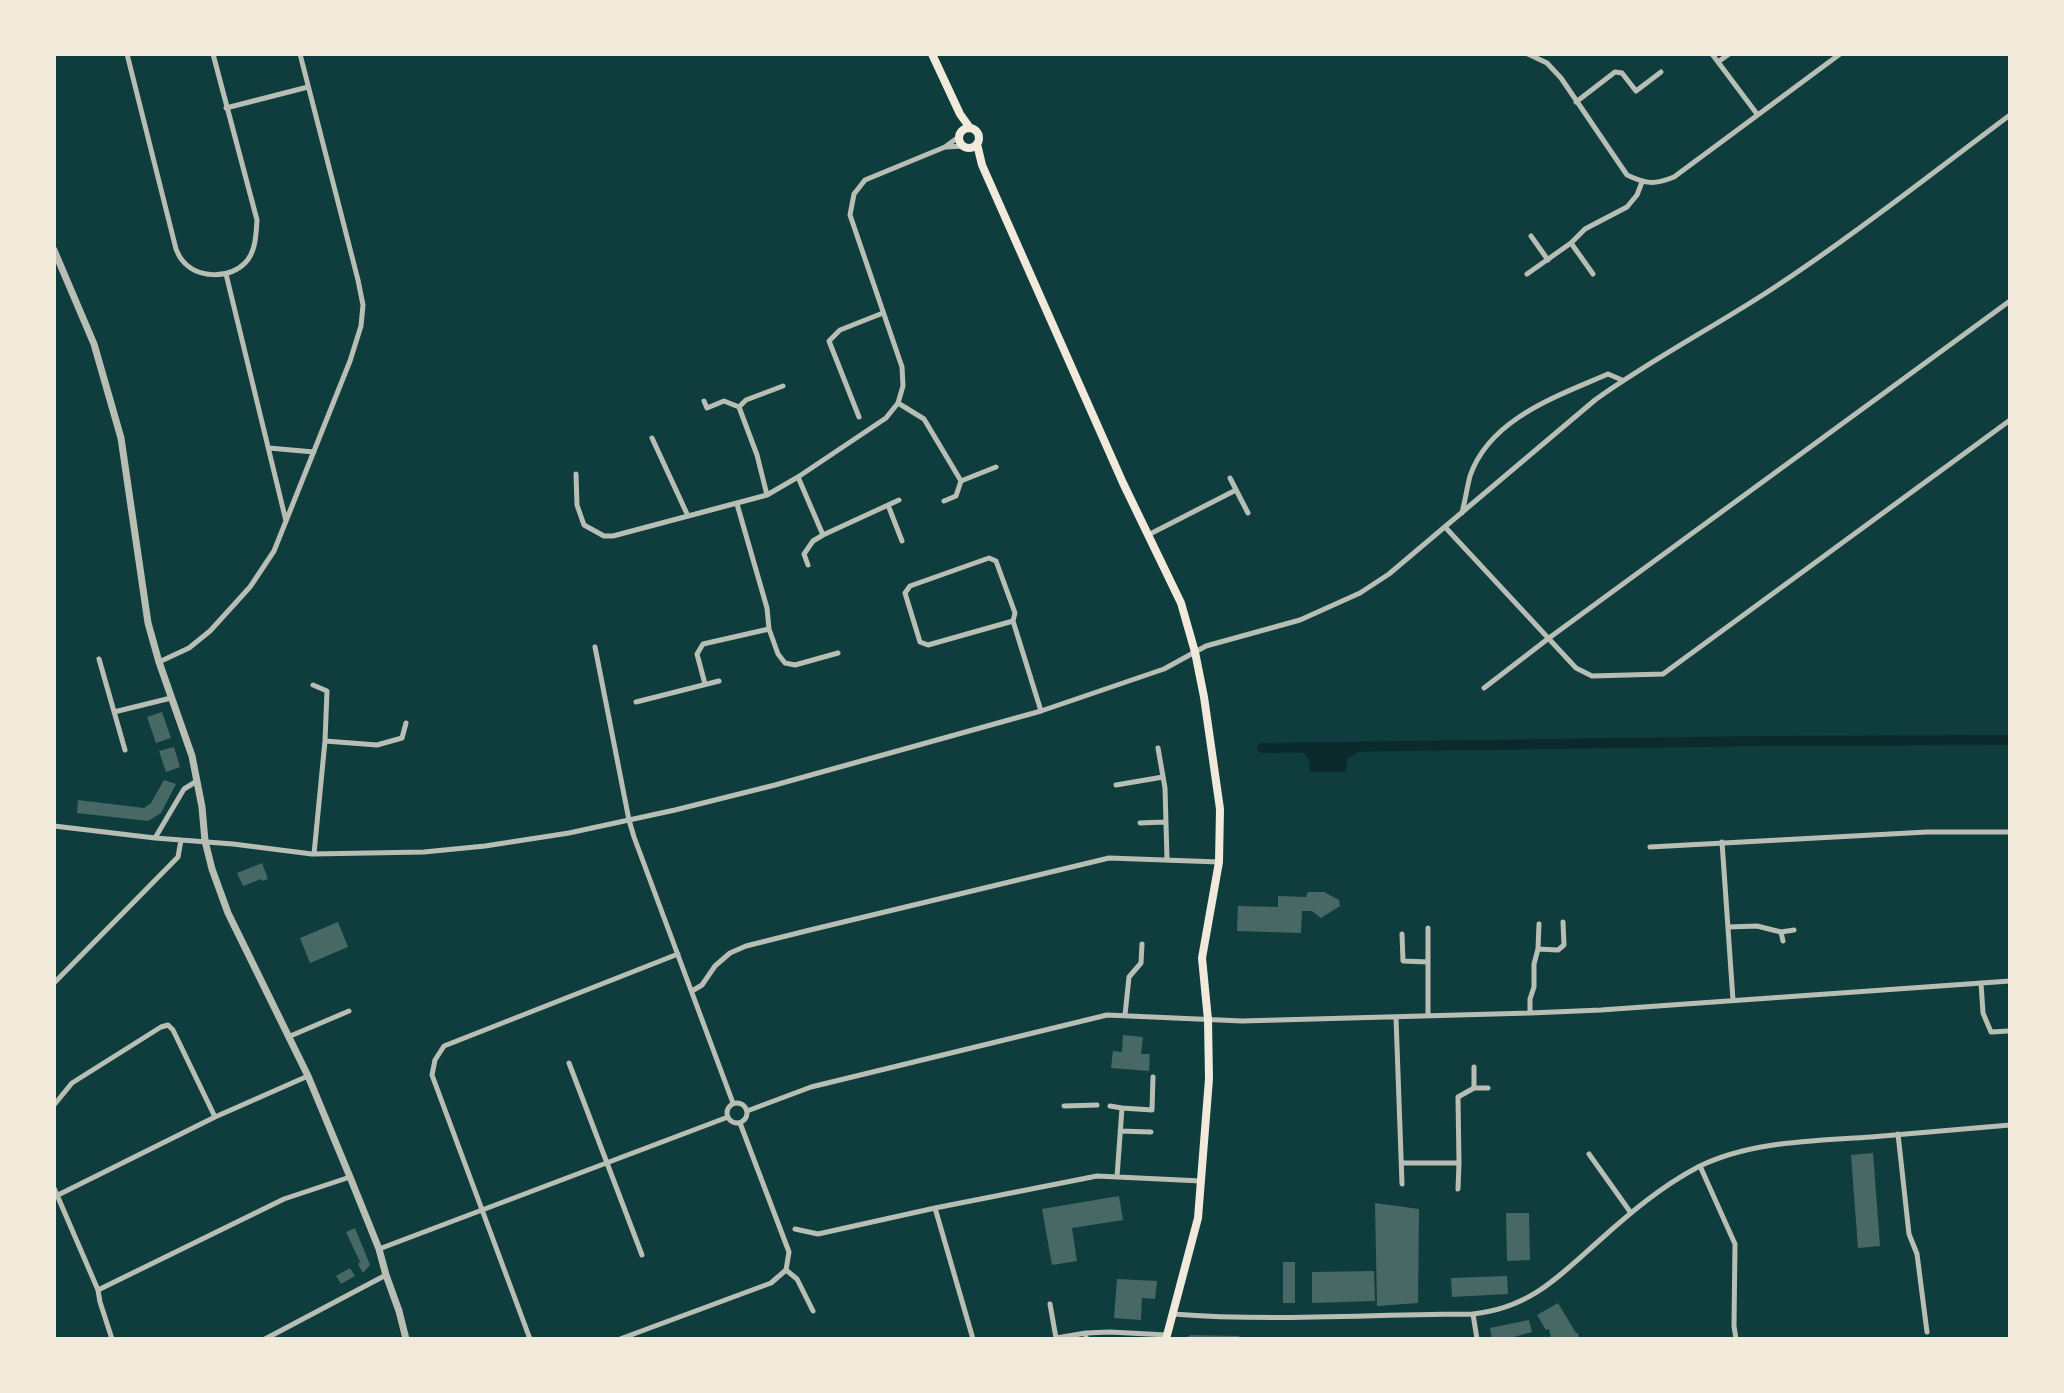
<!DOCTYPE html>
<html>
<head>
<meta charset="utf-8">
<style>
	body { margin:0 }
	#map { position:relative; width:2064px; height:1393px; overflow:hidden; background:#0f3d3e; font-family:Literata,serif }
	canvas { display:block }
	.frame { position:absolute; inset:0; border:56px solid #f1e9da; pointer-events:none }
</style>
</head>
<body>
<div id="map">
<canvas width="2064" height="1393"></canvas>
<div class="frame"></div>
</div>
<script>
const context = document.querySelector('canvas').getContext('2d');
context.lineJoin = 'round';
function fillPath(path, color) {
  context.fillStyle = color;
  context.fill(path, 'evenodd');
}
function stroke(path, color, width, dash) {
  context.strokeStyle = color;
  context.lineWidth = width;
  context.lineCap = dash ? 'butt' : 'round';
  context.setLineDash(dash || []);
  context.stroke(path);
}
fillPath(new Path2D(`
	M1301,747h66l-20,12 -1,13h-36l-1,-11z`), '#0a2a2b');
stroke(new Path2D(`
	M1262,748l504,-7 244,-1`), '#0a2a2b', 10);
fillPath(new Path2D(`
	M162,712l9,26 -15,5 -9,-26z
	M174,747l6,20 -14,5 -7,-21z
	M164,780l12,4 -15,29 -13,8 -71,-8 1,-13 66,8 7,-5z
	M262,863l6,16 -6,2 -1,-2 -18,7 -6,-13z
	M1308,892h16l15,8 1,6 -19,12 -9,-7h-10l-1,22 -64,-2 1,-25 40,1v-11l28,1z
	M338,922l10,25 -38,16 -10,-25z
	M1123,1035l20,2 -2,17h9l-1,17 -38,-3 2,-17 9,1z
	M1873,1153l7,93 -22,2 -7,-93z
	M1119,1196l4,24 -51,8 5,33 -25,4 -10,-56z
	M1375,1203l44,6 -1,94 -41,3z
	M1506,1213h23l1,47 -23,1z
	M355,1228l15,37 -7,8 -5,-9 2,-2 -14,-30z
	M1283,1262h12v41h-12z
	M350,1268l5,8 -14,8 -5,-8z
	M1374,1271l1,30 -63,2v-31z
	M1507,1276l1,18 -56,3 -1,-19z
	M1117,1279l40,2 -2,18 -13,-1 -1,22 -27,-2z
	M1558,1303l18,30h2l1,6h-28l-2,-10 -3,1 -9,-15z
	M1529,1320l3,12 -26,7h-14l-2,-11z
	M1191,1335l48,1v3h-56z`), '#486865');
stroke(new Path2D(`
	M127,54l49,195c2,4 3,8 6,11 15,19 47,19 63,3 11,-11 11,-29 12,-43l-44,-166
	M1528,54l19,9 14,15 66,97c19,9 27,10 47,2l166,-123
	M1712,54l45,60
	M1718,62l11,-8
	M1576,102l39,-30 7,1 14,18 25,-19
	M226,108l82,-21
	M946,147l18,-1
	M1531,236l17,24
	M1571,243l22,31
	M226,274l60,247
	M1527,274l44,-31 14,-14 42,-22 10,-12 5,-13
	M704,401l3,7 17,-7 15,6 18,48 10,40
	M898,403l26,16 37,62 -5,15 -12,5
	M739,407l7,-7 37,-14
	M859,417l-30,-76 11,-11 43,-17
	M652,438l36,78
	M269,448l45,4
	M576,474l1,31 7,20 20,11h9l154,-41 31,-18 88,-59 12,-15 5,-17 -1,-19 -52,-152 4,-21 11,-14 80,-33 15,-11
	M798,477l25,58
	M1230,478l18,35
	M961,481l35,-14
	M737,504l30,104 2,21 9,25 7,9 10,2 43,-12
	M888,505l14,36
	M1462,513c3,-12 5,-25 8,-37 20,-58 88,-80 138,-102l14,6
	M1445,527l131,141 16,8 71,-2 347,-254
	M1148,535l88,-45
	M808,565l-4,-11 9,-13 10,-6 76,-35
	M1013,621l-85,24 -8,-3 -15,-49 5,-7 79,-28 7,3 19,52 -2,8 28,90
	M595,647l34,173 5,17 99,266
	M99,659l26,91
	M159,662l30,-14 21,-17 40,-44 24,-36 76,-190 11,-35 2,-21 -5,-25 -58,-226
	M705,684l-8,-30 6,-10 66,-15
	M313,685l14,6 -2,50 -11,113
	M1484,688l65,-50 461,-337
	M636,702l83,-21
	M114,712l57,-14
	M325,741l52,4 25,-7 4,-15
	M1158,748l7,40 2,71
	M1116,785l47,-8
	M1140,823l25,-1
	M54,826l101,12 78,6 79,10 112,-2 61,-6 84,-13 106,-23 100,-25 266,-74 123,-42 42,-23 94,-26 60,-27 29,-19 206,-174c57,-41 119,-73 177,-111 82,-54 159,-115 238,-174
	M155,838l29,-49 13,-8
	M1722,842l11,158
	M1650,847l277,-15h83
	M1728,927l29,-1 24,6 13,-2
	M1428,928v88
	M1781,932l2,9
	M1402,934l1,27 25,1
	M1538,949l20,1 6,-5 -1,-23
	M54,983l124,-126 3,-17
	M1981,983l2,30 8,19 18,-1
	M692,991l10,-6 13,-19 15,-13 16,-7 64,-16 299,-72 110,4
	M1530,1013v-14l4,-12v-23l4,-15 1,-25
	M1125,1015l4,-38 12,-14 1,-19
	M1396,1018l6,166
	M288,1037l61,-26
	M569,1063l73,192
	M1474,1088h14
	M727 1113a10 10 0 1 1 20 0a10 10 0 1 1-20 0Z
	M54,1105l18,-22 89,-56 7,-2 5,5 42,87
	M1064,1106l33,-1
	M1110,1106l12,2
	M747,1111l64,-24 296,-72 135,6 288,-8 71,-3 409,-29
	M740,1123l49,129 -3,18
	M1120,1131l31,1
	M1898,1134l11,100 8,20 10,78
	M1589,1154l42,59
	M1403,1163h56l-1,-66 16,-9v-21
	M1700,1166l35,78 -1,82 2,13
	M1117,1177l5,-69 30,2 1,-33
	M54,1188l44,102 2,12 12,37
	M1458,1189l1,-26
	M58,1195l157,-78 93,-41
	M935,1208l38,131
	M795,1229l23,5 117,-26 162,-32 104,5
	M379,1249l349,-132
	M786,1270l11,9 16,32
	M98,1290l186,-91 66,-22
	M1050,1304l6,34 30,-5
	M1173,1314c100,8 200,0 300,0l4,25
	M1473,1314c58,-6 86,-38 128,-75 30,-27 61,-53 97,-72 52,-26 116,-26 173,-30 46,-4 93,-8 139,-12
	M265,1339l121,-64
	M530,1339l-98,-264 3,-15 9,-14 234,-92
	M620,1339l151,-56 15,-13
	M1086,1339v-6l24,-1 57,3`), '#b8beb3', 5);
stroke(new Path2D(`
	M54,250l40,94 27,94 27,185 11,39 33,94 10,51 3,34 7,28 16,44 80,163 42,101 29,72 7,26 13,36 7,28`), '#b8beb3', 7);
stroke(new Path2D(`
	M932,54l28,60 10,14
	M959 138a10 10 0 1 1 20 0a10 10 0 1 1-20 0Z
	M977,144l5,21 141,318 58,120 14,49 9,45 16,112 -1,53 -17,96 6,62 1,59 -11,139 -32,121`), '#f1e9da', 8);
</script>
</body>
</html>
